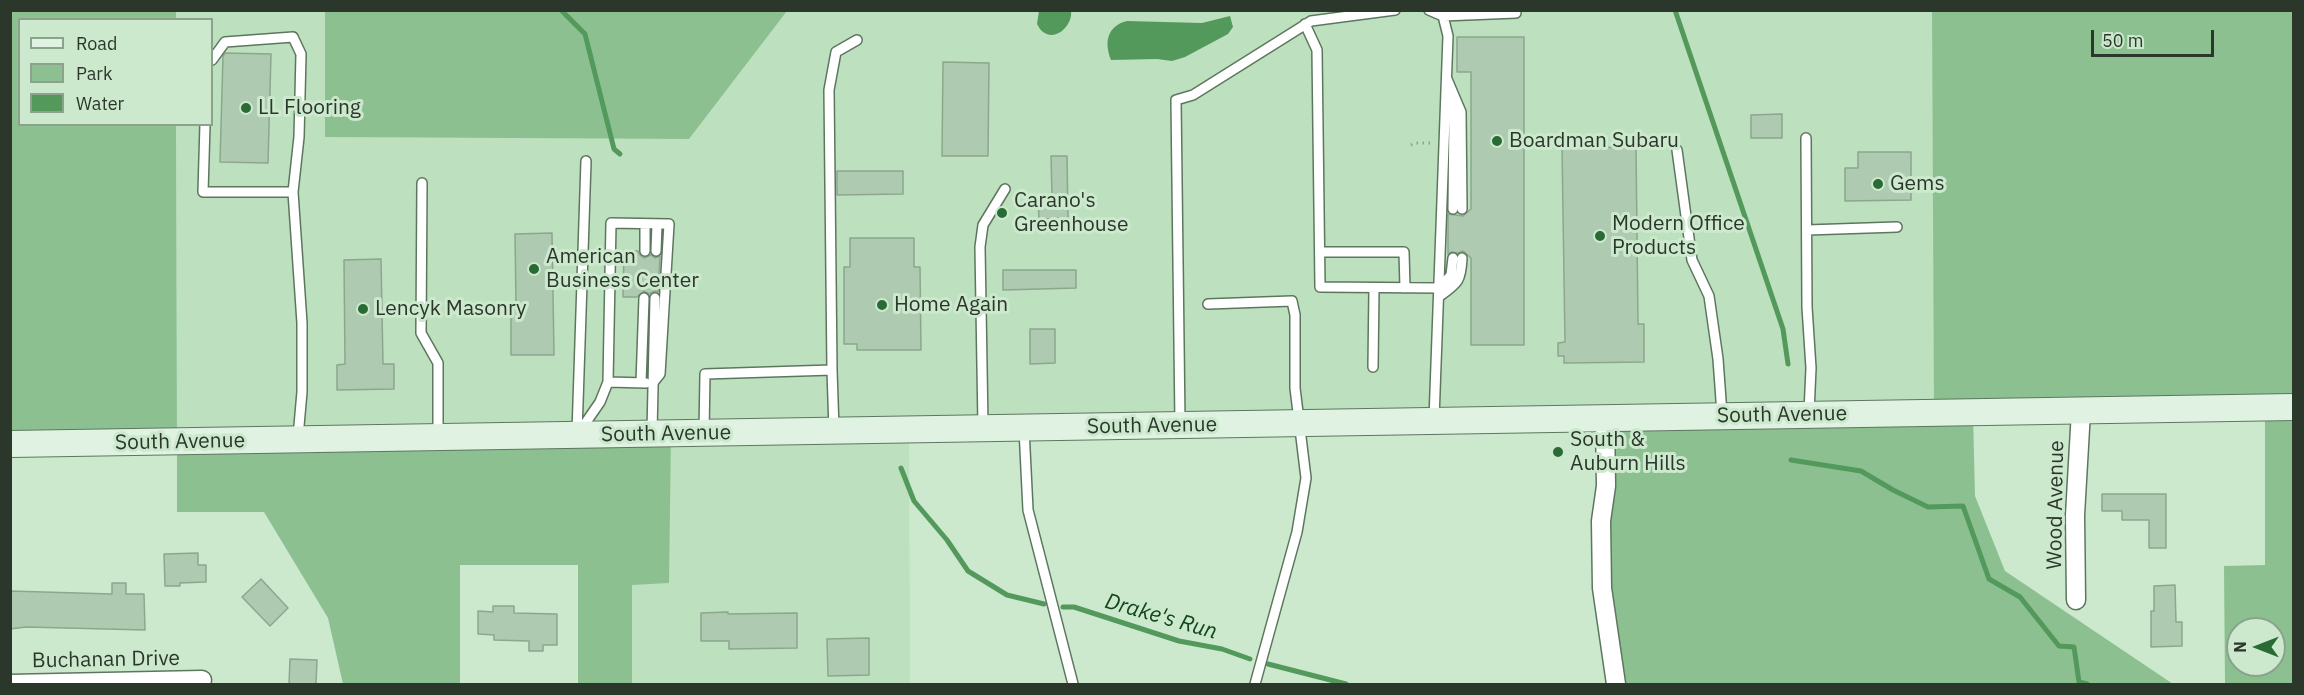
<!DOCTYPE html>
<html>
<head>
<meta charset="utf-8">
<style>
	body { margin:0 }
	#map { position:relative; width:2304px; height:695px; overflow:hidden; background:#cce9ce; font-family:"IBM Plex Sans",sans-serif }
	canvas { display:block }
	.frame { position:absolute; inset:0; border:12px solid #2c372c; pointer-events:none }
	.legend { position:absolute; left:18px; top:18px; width:195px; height:108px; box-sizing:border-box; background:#cce9ce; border:2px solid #8ca28d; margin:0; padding:8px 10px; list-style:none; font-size:18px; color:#2c372c }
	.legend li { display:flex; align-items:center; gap:12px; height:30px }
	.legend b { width:30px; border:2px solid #8ca28d }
	.north { position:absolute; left:2226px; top:617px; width:60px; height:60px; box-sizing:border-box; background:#cce9ce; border:2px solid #8ca28d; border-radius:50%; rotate:270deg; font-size:16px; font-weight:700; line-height:24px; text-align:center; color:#2c372c }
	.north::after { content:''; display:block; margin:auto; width:21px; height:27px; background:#2a6b35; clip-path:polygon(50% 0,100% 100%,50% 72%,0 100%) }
	.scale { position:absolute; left:2091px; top:30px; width:123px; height:27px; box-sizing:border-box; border:3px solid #2c372c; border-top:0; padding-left:8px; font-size:18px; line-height:21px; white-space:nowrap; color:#2c372c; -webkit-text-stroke:4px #cce9ce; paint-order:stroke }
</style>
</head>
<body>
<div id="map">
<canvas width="2304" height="695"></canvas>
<div class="frame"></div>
<ul class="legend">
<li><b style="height:8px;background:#e0f3e2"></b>Road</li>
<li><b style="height:16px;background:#8cc091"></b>Park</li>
<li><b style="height:16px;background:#53995c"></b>Water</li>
</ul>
<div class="north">N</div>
<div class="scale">50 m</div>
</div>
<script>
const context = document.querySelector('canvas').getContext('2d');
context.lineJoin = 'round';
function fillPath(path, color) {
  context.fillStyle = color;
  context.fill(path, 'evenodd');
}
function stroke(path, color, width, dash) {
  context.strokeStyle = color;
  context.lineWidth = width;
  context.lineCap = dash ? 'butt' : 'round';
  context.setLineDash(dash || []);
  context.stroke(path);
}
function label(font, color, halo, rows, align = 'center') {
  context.font = font + ' "IBM Plex Sans",sans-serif';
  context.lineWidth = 6;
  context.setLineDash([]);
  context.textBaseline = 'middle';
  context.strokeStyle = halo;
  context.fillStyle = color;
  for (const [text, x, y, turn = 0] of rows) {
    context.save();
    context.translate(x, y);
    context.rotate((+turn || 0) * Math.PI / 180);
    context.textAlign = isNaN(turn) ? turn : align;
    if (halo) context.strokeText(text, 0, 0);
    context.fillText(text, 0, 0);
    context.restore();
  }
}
fillPath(new Path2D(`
	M176,11h149v126l364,2 98,-128h1145l3,402 -1026,17 1,254h-278v-100l37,-1 -492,-141 -1,-317 36,-1v-104l-36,-1z`), '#bde0bf');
fillPath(new Path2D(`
	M10,11h166v8l-156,1v104l156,1 1,317 494,-8 -2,149 -37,2v99h-54v-119h-118v119h-117l-15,-66 -64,-106h-87v-70l-166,2z
	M325,11v-1l462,1 -98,128 -364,-2z
	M1932,11h361v673h-68l-1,-118 41,-1v-157l-292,5 2,83 30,75 168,113h-557l-14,-96 3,-170 329,-5zM2238,629h36v36h-36z`), '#8cc091');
fillPath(new Path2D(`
	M1039,11h32c2,13 -14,31 -28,21 -3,-2 -4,-5 -6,-8z
	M1230,16l3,11 -5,7 -43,23 -13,4 -15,-2 -46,1c-7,-18 -4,-34 16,-39l75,2z`), '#53995c');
stroke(new Path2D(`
	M561,10l24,24 29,115 6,5
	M1675,10l108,319 5,35
	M1791,460l70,11 32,19 35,17 35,-1 26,73 31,18 39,49 15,1 5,35 8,2
	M901,468l13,33 33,39 21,31 39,24 37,9
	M1063,607h11l105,34 43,8 28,10
	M1268,664l78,20`), '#53995c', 5);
const building = new Path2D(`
	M1457,37h67v308h-53v-87l-8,-7 -5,2 -7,-1 -3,2v-40l15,2 8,-7v-137h-14z
	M225,53l46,1 -3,109 -48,-1 3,-106z
	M943,62l46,1 -1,93h-46z
	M1782,114v24h-31v-23z
	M1636,147l2,177h6v38l-80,1v-7h-6v-13l7,-1 -3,-194z
	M1858,152h53v48l-66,1v-33h13z
	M1051,156h16l1,62 -29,1 -1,-22h14z
	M837,171h66v23l-66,1z
	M552,233l2,122h-43v-50h5l-1,-71z
	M850,238h64v29h6l1,83h-64v-6h-13v-77h6z
	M624,250l14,1 2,4 4,3 7,-3 4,3 5,-2 -2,36 -3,-1 -6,3 -5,-3 -7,6h-14z
	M381,259l2,105h11v25l-57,1v-25l8,-1 -1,-104z
	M1003,270h73v18l-73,2z
	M1030,329h25v34l-25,1z
	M2102,494h64v54h-17v-28h-27v-9h-20z
	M198,553v12h8v17l-26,1v3h-15l-1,-32z
	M261,579l27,29 -18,18 -28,-29z
	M112,583h14v11h18l1,36 -119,-3 -16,2v-38l102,3z
	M2175,585l1,37h6v24l-31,1v-36h3v-25z
	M493,606h21v7l43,1v31h-14v6h-14v-10l-35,-1v-5l-16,-1v-23l15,1z
	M728,612v2l69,-1v35l-68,1v-8h-28v-28z
	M869,638v37l-41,1 -1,-37z
	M290,659l27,1 -1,24h-27z`);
fillPath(building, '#aecab0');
stroke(building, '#8ca78e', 1.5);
const service = new Path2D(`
	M1429,10l14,6 5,20 -14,383
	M1443,16l73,-3
	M1305,24l12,26 3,237 120,1 11,-13 2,-17
	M212,60l13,-18 68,-5 8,17 -2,83 -6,55 9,131v69l-4,45
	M1447,79l14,33 1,97
	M1451,98l3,14 -1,97
	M205,124l-2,68h90
	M1806,138l1,169 4,61 -2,44
	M1677,150l15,110 17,36 9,63 4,55
	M422,183l-1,150 17,30v72
	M1807,230l90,-3
	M645,251v-27
	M656,251l1,-27
	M1320,252h84l1,36
	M1440,296c18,-13 21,-15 22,-38
	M1208,304l84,-3 3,14v73l11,90 -9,54 -42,152
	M1373,367l1,-79
	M832,370l-3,-280 7,-38 21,-12
	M608,382l38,1
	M641,383l3,-85
	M1180,423l-4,-323 17,-5 118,-74 84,-11
	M983,426l-3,-179 3,-22 22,-36
	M1024,429l4,81 45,174
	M580,431l20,-29 8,-20 3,-159 58,1 -9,150 -8,10
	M704,431l1,-57 127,-4 2,60
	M652,432l3,-134
	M577,433l9,-272`);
const minor = new Path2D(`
	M1605,418l1,68 -5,35 1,67 14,96
	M2076,600l-1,-85 6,-104
	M10,684l192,-4`);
const secondary = new Path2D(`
	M10,444l2284,-37`);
stroke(service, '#5d775f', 12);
stroke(minor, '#5d775f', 21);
stroke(secondary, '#5d775f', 28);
stroke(new Path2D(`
	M1411,145l4,-2h18`), '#8fa591', 3, [1.5, 4.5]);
stroke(service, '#fff', 9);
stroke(minor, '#fff', 18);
stroke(secondary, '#e0f3e2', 26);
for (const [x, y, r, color] of [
	[246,108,6,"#2a6b35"],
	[1497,141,6,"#2a6b35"],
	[1878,184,6,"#2a6b35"],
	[1002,213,6,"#2a6b35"],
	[1600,236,6,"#2a6b35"],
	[534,269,6,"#2a6b35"],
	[882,305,6,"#2a6b35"],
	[363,309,6,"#2a6b35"],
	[1558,452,6,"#2a6b35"]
]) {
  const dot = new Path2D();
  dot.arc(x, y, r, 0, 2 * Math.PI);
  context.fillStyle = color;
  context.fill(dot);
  stroke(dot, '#cce9ce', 2);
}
label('21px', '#2c372c', '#cce9ce', [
	["LL Flooring",258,108],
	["Boardman Subaru",1509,141],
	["Gems",1890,184],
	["Carano's",1014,201],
	["Greenhouse",1014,225],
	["Modern Office",1612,224],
	["Products",1612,248],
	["American",546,257],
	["Business Center",546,281],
	["Home Again",894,305],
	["Lencyk Masonry",375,309],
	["South &",1570,440],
	["Auburn Hills",1570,464]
], 'left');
label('21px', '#2c372c', '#cce9ce', [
	["South Avenue",1782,415,-1],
	["South Avenue",1152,426,-1],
	["South Avenue",666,434,-1],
	["South Avenue",180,442,-1],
	["Wood Avenue",2056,505,-89],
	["Buchanan Drive",106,660,-1]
]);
label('italic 22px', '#12451b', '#cce9ce', [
	["Drake's Run",1161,617,16]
]);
</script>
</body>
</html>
